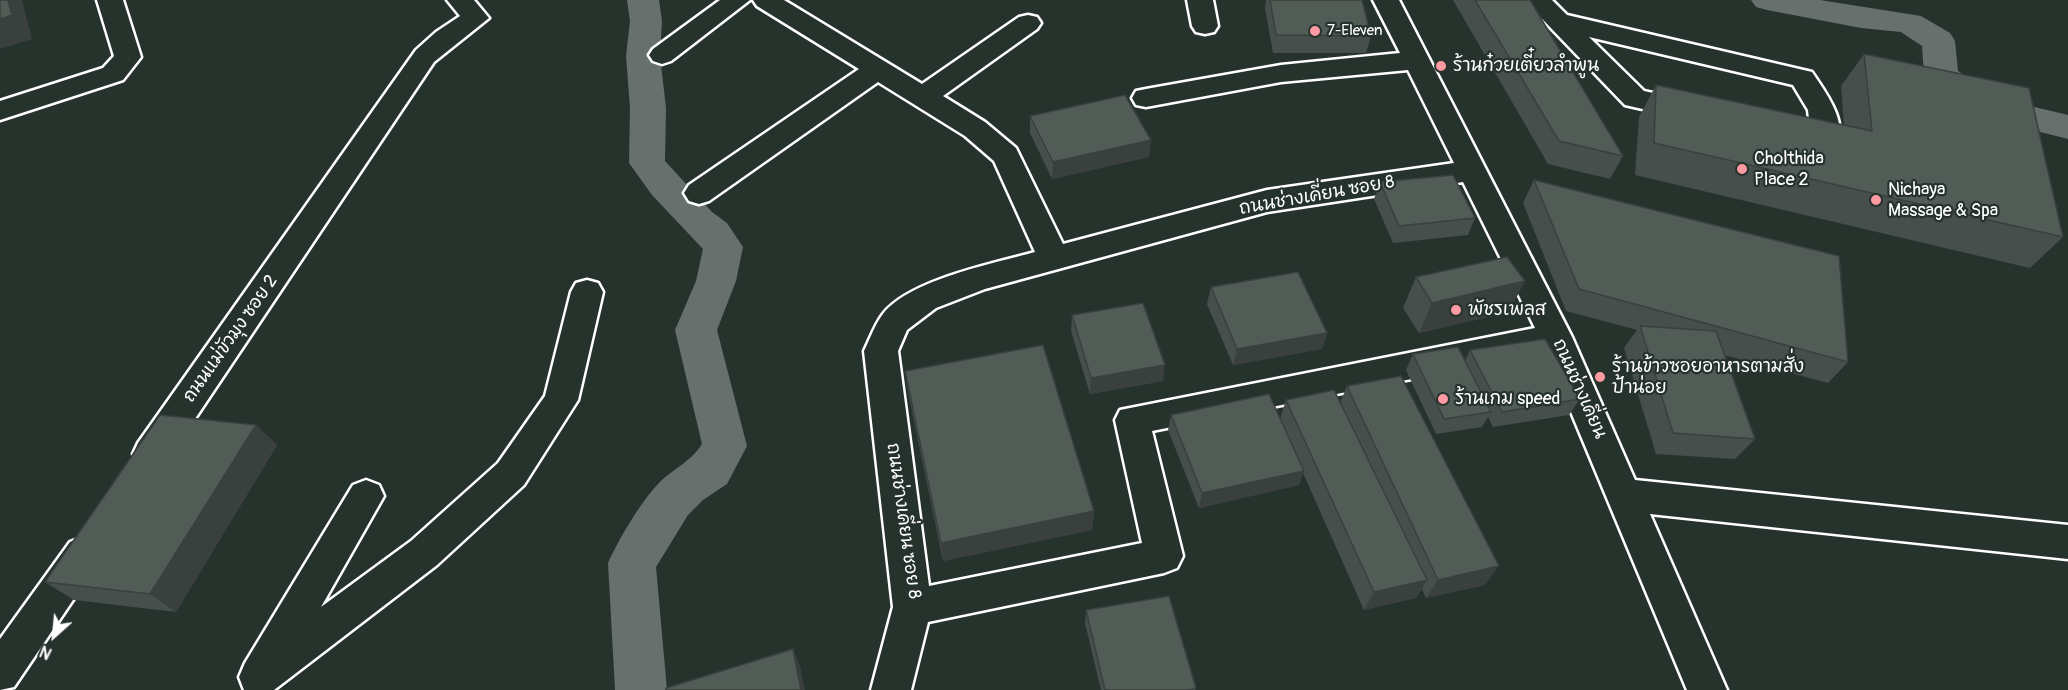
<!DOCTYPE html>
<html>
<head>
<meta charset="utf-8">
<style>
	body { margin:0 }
	#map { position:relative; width:2068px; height:690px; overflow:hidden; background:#26332d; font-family:Pangolin,sans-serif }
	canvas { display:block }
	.north { position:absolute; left:24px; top:606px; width:60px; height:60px; -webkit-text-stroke:4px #26332d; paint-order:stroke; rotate:207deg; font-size:16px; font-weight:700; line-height:24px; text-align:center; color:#fff }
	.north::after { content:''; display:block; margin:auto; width:21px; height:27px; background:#fff; clip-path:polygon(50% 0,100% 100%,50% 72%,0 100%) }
</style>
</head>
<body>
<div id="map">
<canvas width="2068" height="690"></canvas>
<div class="north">N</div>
</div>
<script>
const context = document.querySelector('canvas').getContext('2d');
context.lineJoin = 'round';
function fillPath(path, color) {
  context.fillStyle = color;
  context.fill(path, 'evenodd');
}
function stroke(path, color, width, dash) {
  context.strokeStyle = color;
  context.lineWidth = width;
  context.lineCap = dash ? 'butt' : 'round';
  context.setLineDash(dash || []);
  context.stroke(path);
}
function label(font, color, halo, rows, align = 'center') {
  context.font = font + ' Pangolin,"Playpen Sans Thai",sans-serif';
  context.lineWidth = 4.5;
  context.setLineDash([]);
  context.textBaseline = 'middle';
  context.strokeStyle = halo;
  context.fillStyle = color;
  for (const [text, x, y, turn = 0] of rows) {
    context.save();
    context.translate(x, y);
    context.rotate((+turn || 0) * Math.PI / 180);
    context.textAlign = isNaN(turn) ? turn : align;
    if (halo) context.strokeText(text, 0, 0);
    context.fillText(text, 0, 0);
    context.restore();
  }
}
fillPath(new Path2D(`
	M627,0h32l3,21 -2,35 6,52 -1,53 47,51 15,11 16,24 -7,34 -19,49 30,116 -20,38 -24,16 -15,15 -32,52 11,123h-52l-7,-127c11,-24 32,-60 50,-79 14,-15 33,-22 44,-40l-27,-114 21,-49 7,-32 -51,-54 -23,-32 1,-55 -4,-52 4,-35z
	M1751,0h69l101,16 29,17 5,8 3,30 43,28 67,16v24l-91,-23 -48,-32 -5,-8 -2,-30 -21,-14 -40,-4 -94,-18 -11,-3z`), '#67706c');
const minor = new Path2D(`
	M97,0h26l18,57 -18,23 -123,40v-19l103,-33 11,-12z
	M447,0h27l15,18 -55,44 -270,403 -13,4 -13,-4 -5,-11 5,-11 278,-393 20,-18 24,-16z
	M720,0h30l-79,61 -9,3 -9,-3 -4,-6 4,-6z
	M753,0h31l138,84 97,-67 9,-2 9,2 4,6 -4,6 -94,67 42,26 31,26 47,96 204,-54 187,-27 -46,-93 -127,12 -135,25 -10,-2 -4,-7 4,-7 10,-2 135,-24 119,-12 -27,-53h26l173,337 63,143 433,45v34l-418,-45 77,176h-40l-141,-338 -394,79 31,125 -6,12 -13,5 -236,49 -17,68h-40l22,-83 -29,-256c6,-12 11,-27 19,-37 26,-34 112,-51 152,-62l-41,-91 -29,-25 -87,-54 -169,119 -10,3 -10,-3 -5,-8 5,-8 170,-116 -102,-63zM1463,182l72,146 -415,82 -5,10 27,123 -213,43 -31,-235 9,-21 29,-22 49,-19 282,-77z
	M1187,0h26l5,26 -4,6 -9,2 -9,-2 -4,-6z
	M1524,0h28l15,15 245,57c13,20 38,51 23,76l-10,3 -35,-8 -4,-7 4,-7 10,-3 10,2 -2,-18 -15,-25 -204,-48 55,54 57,13 4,7 -4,7 -10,2 -66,-15z
	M587,280l11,3 5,9 -25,108 -54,85 -87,80 -163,125h-30l-5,-13 6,-14 108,-178 13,-5 13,5 5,11 -63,111 90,-66 87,-78 47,-67 26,-104 5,-9z
	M83,537l13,5 6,12 -6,12 -82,121 -14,3v-51l70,-97z`);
stroke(minor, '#fff', 5);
fillPath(minor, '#26332d');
fillPath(new Path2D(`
	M1266,0h96l9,36 -5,17h-93l-8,-45z
	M1453,0h77l93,156 -13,23 -62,-15z
	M1864,54l199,183 -33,31 -395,-93 4,-58 17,-32 188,40 -3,-39z
	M1030,116l119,41 -97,22 -22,-46z
	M1534,180l314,182 -20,21 -104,-28 31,84 -20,20 -79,-5 -32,-106 13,-18 -71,-19 -43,-108z
	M1380,182l95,36 -7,17 -75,8 -19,-44z
	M1416,277l93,35 -90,21 -16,-25z
	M1211,287l116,46 -5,16 -89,16 -26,-61z
	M1072,315l91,66 -73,13 -19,-63z
	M1470,350l110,49 -11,16 -76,12 -5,-10 -6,10 -46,7 -30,-64 7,-16 52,7z
	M905,371l189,140 -2,19 -149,31 -35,-169z
	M1347,386l138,199 -59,13 -4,-9 -6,9 -52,12 -61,-137 -4,12 -100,23 -31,-78 3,-15 109,4 6,-19 54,3z
	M256,425l21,20 -101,167 -102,-12 -29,-18z
	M1086,610l110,78 -1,2h-94l-16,-67z`), '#464f4b');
fillPath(new Path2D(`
	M8,0h14l10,39 -32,10v-30z
	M1151,140l-2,17 -97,22 1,-17z
	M1525,281l-16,31 -90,21 13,-30z
	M1327,333l-5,16 -89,16 4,-16z
	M1165,365l-2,16 -73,13 1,-16z
	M256,425l21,20 -101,167 -26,-18z
	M1304,471l-5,14 -100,23 3,-15z
	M1094,511l-2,19 -149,31 -2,-18z
	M1499,566l-14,19 -59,13 12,-18z
	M1427,580l-11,18 -52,12 10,-18z
	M793,649l7,17 5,24h-4z`), '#39403d');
const building = new Path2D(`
	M0,0h8l4,15 -12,4z
	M1270,0h92l9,36 -95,-1z
	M1475,0h55l93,156 -64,-15z
	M1864,54l165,34 34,149 -409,-94 2,-58 216,46z
	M1125,95l26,45 -98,22 -23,-46z
	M1453,175l22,43 -76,8 -19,-44z
	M1534,180l305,76 9,106 -269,-73z
	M1507,257l18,24 -93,22 -16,-26z
	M1298,272l29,61 -90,16 -26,-62z
	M1143,303l22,62 -74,13 -19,-63z
	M1640,326l76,5 39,108 -82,-6z
	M1545,339l35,60 -78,13 -32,-62z
	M1043,345l51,166 -153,32 -36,-172z
	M1458,347l33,65 -47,7 -31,-65z
	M1401,376l98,190 -61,14 -91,-194z
	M1334,390l93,190 -53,12 -88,-192z
	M1269,394l35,77 -102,22 -31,-78z
	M160,415l96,10 -106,169 -105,-12z
	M1169,596l27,92 -8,2h-83l-19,-80z
	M793,649l8,41h-135v-2z`);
fillPath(building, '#515c57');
stroke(building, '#39403d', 1.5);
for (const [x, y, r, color] of [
	[1315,31,6,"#ff9aa2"],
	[1441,66,6,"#ff9aa2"],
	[1742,169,6,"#ff9aa2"],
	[1876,200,6,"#ff9aa2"],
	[1456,310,6,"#ff9aa2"],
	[1600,377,6,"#ff9aa2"],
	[1443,399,6,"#ff9aa2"]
]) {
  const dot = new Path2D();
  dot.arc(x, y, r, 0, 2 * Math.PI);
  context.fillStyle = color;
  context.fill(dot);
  stroke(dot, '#26332d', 2);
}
label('15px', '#fff', '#26332d', [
	["7-Eleven",1327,31]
], 'left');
label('18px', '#fff', '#26332d', [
	["ร้านก๋วยเตี๋ยวลำพูน",1453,66],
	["Cholthida",1754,159],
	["Place 2",1754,180],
	["Nichaya",1888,190],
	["Massage & Spa",1888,211],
	["พัชรเพลส",1468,310],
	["ร้านข้าวซอยอาหารตามสั่ง",1612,367],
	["ป้าน่อย",1612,388],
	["ร้านเกม speed",1455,399]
], 'left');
label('18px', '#fff', '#26332d', [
	["ถนนช่างเคี่ยน ซอย 8",1317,196,-10],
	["ถนนแม่ขัวมุง ซอย 2",231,339,-55],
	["ถนนช่างเคี่ยน",1579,389,66],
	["ถนนช่างเคี่ยน ซอย 8",903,521,82]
]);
</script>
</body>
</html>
